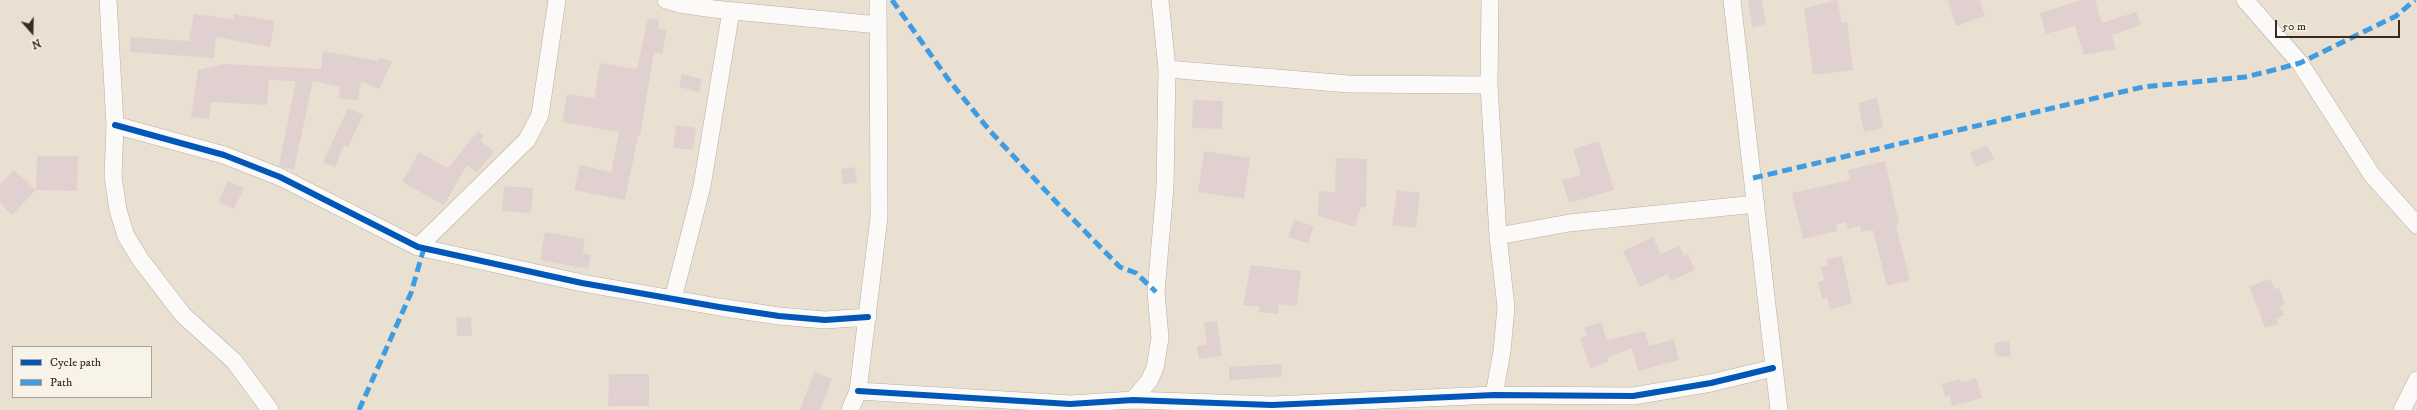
<!DOCTYPE html>
<html>
<head>
<meta charset="utf-8">
<style>
	body { margin:0 }
	#map { position:relative; width:2417px; height:410px; overflow:hidden; background:#eae0d2; font-family:"IM FELL DW Pica",serif }
	canvas { display:block }
	.legend { position:absolute; left:12px; top:346px; width:140px; height:52px; box-sizing:border-box; background:#f7f3e8; border:1px solid #aca397; margin:0; padding:5px 7px; list-style:none; font-size:12px; color:#3b2a1e }
	.legend li { display:flex; align-items:center; gap:8px; height:20px }
	.legend b { width:20px; border:1px solid #aca397 }
	.north { position:absolute; left:12px; top:12px; width:40px; height:40px; -webkit-text-stroke:3px #f7f3e8; paint-order:stroke; rotate:160deg; font-size:11px; font-weight:700; line-height:16px; text-align:center; color:#3b2a1e }
	.north::after { content:''; display:block; margin:auto; width:14px; height:18px; background:#3b2a1e; clip-path:polygon(50% 0,100% 100%,50% 72%,0 100%) }
	.scale { position:absolute; left:2275px; top:20px; width:125px; height:18px; box-sizing:border-box; border:2px solid #3b2a1e; border-top:0; padding-left:5px; font-size:12px; line-height:14px; white-space:nowrap; color:#3b2a1e; -webkit-text-stroke:3px #f7f3e8; paint-order:stroke }
</style>
</head>
<body>
<div id="map">
<canvas width="2417" height="410"></canvas>
<ul class="legend">
<li><b style="height:5px;background:#0057b8"></b>Cycle path</li>
<li><b style="height:5px;background:#3f9ce0"></b>Path</li>
</ul>
<div class="north">N</div>
<div class="scale">50 m</div>
</div>
<script>
const context = document.querySelector('canvas').getContext('2d');
context.lineJoin = 'round';
function fillPath(path, color) {
  context.fillStyle = color;
  context.fill(path, 'evenodd');
}
function stroke(path, color, width, dash) {
  context.strokeStyle = color;
  context.lineWidth = width;
  context.lineCap = dash ? 'butt' : 'round';
  context.setLineDash(dash || []);
  context.stroke(path);
}
fillPath(new Path2D(`
	M1748,0h14l4,24 -14,3z
	M1837,0l5,23 5,-1 6,48 -40,5 -9,-67z
	M1948,0h32l5,16 -29,10z
	M2082,0h13l7,23 34,-11 5,13 -29,10 4,14 -32,6 -9,-29 -29,8 -6,-21z
	M194,14l39,5 1,-5 41,7 -5,26 -54,-10 -2,21 -84,-6 1,-15 58,4z
	M648,18l11,2 -1,8 9,2 -5,24 -8,-2 -14,84h-2l-13,64 -51,-10 6,-25 31,7 8,-40 -57,-10 5,-28 27,4 6,-35 37,6z
	M323,51l55,10 2,-4 12,5 -13,27 -18,-8 -3,20 -20,-3 2,-11 -27,-6 -19,89 -15,-4 17,-85 -27,-1 -2,25 -56,-3 -2,17 -18,-2 7,-47 26,-6 97,5z
	M682,74l20,5 -3,13 -20,-5z
	M1877,98l6,30 -19,4 -6,-29z
	M1193,100l30,1 -1,28 -30,-1z
	M348,108l15,7 -15,32 -4,-2 -9,22 -12,-5z
	M676,125l20,3 -3,22 -20,-2z
	M478,131l6,4 -3,6 13,10 -17,22 -10,-8 -23,40 -42,-23 17,-30 29,16z
	M1599,141l15,49 -45,13 -7,-23 19,-5 -8,-26z
	M1987,145l7,14 -18,8 -6,-14z
	M1204,151l46,7 -6,41 -46,-7z
	M37,156h41l-1,35 -41,-1z
	M1336,158l31,1 -1,48h-5l-6,20 -37,-11 1,-25 16,1z
	M1885,161l14,63 -3,1 14,55 -23,6 -14,-56 -12,2 -1,-6 -12,3 -2,-7 -10,3 1,6 -34,8 -11,-46 58,-13 -2,-10z
	M855,167l2,16 -14,1 -2,-15z
	M14,170l22,20 -24,25 -12,-12v-19z
	M228,181l16,7 -10,21 -16,-7z
	M504,186l29,2 -2,25 -29,-2z
	M1397,190l23,3 -4,35 -24,-3z
	M1294,220l20,6 -6,17 -20,-6z
	M545,232l40,7 -2,14 8,2 -3,14 -48,-9z
	M1653,237l8,17 18,-8 5,10 4,-2 7,16 -24,11 -3,-7 -28,13 -17,-36z
	M1842,256l10,48 -22,5 -3,-11 -5,1 -4,-17 6,-2 -3,-13 7,-1 -2,-7z
	M1251,265l50,6 -4,35 -18,-2 -1,10 -19,-2 1,-5 -17,-2z
	M2271,279l4,10 4,-1 6,16 -5,2 4,9 -8,3 2,6 -13,4 -16,-42z
	M471,317l1,19h-15l-1,-18z
	M1217,321l5,35 -23,3 -2,-13 10,-2 -3,-21z
	M1601,322l6,18 38,-9 4,15 25,-7 5,21 -41,11 -6,-23 -25,10 1,4 -18,6 -10,-30 7,-2 -3,-8z
	M2009,341l2,15 -15,1 -2,-14z
	M1281,364l1,13 -53,3v-13z
	M814,372l18,7 -12,31h-20z
	M609,374h40v32h-41z
	M1976,378l6,20 -30,8 -2,-10 -5,1 -3,-13 18,-5 1,4z`), '#e1d0d0');
const street = new Path2D(`
	M108,0l7,125 -2,51 5,34 8,26 14,23 43,56 51,46 36,49
	M666,0l13,4 35,5 164,16
	M1490,0l-1,85 9,151 8,71 -4,44 -8,44
	M1732,0l47,410
	M2245,0l55,63 72,112 45,50
	M1167,69l182,15 140,1
	M115,125l109,30 56,22 138,70 164,36 137,24 60,9 46,4 43,-3
	M1498,236l71,-13 187,-19
	M418,247l109,-107 13,-25 17,-115
	M673,299l29,-113 29,-175
	M858,391l212,13 63,-4 139,5 222,-10 139,1 78,-13 62,-15
	M1133,400l16,-19 6,-13 5,-30 -4,-46 9,-105 2,-118 -7,-69
	M850,410l8,-19 21,-174 -1,-217
	M2402,410l15,-30`);
stroke(street, '#b6aea4', 18);
stroke(street, '#fcfaf8', 17);
stroke(new Path2D(`
	M892,0l56,79 42,52 68,73 62,63 16,6 20,19
	M1753,178l390,-91 102,-10 21,-5 34,-9 96,-47 19,-16
	M359,410l52,-117 13,-45`), '#3f9ce0', 5, [10, 5]);
stroke(new Path2D(`
	M115,125l109,30 56,22 138,70 164,36 137,24 60,9 46,4 43,-3
	M858,391l212,13 63,-4 139,5 222,-10 139,1 78,-13 62,-15`), '#0057b8', 6);
</script>
</body>
</html>
